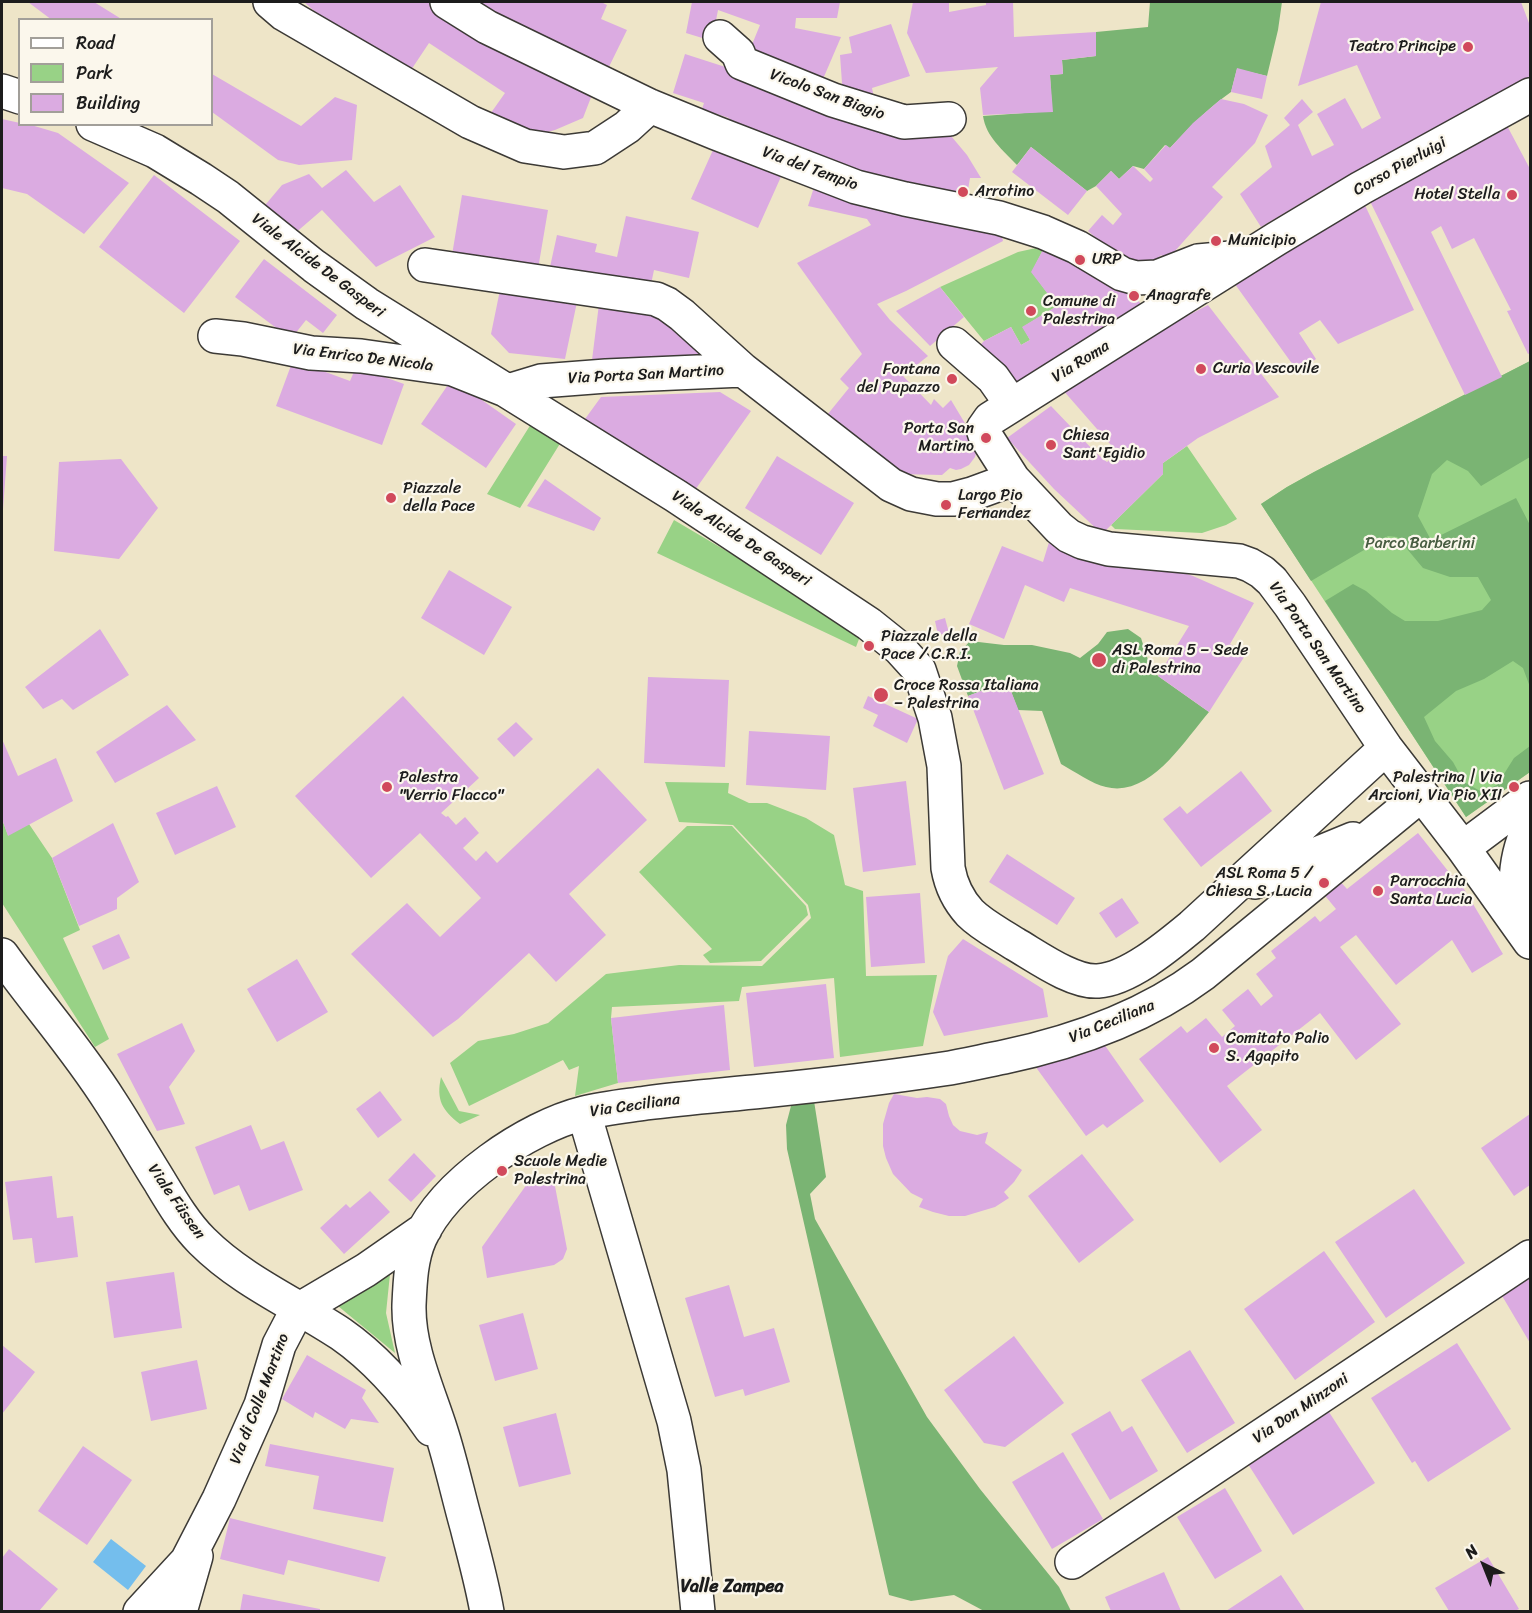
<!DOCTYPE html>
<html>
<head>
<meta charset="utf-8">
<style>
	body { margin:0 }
	#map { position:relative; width:1532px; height:1613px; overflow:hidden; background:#eee5c8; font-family:Sriracha,sans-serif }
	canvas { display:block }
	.frame { position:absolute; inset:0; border:3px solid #1c1c1c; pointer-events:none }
	.legend { position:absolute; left:18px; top:18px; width:195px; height:108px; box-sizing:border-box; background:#fbf7ec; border:2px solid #a29f99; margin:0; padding:8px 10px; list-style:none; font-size:18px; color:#1c1c1c }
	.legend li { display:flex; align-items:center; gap:12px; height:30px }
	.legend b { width:30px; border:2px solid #a29f99 }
	.north { position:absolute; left:1454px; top:1535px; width:60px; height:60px; -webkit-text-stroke:4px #fbf7ec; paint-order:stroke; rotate:317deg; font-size:16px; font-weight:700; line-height:24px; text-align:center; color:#1c1c1c }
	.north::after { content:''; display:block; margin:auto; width:21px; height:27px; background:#1c1c1c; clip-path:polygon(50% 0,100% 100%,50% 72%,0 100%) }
</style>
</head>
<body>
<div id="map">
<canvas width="1532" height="1613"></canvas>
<div class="frame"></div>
<ul class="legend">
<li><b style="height:8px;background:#fff"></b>Road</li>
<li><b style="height:16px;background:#98d286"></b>Park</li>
<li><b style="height:16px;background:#dbabe1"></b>Building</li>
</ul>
<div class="north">N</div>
</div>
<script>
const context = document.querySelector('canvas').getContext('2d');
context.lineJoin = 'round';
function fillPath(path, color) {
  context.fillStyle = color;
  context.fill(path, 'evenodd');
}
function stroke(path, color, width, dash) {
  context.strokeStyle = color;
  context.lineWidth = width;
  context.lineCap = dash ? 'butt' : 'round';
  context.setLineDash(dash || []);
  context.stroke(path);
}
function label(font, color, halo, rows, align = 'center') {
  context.font = font + ' Sriracha,sans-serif';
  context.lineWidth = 4.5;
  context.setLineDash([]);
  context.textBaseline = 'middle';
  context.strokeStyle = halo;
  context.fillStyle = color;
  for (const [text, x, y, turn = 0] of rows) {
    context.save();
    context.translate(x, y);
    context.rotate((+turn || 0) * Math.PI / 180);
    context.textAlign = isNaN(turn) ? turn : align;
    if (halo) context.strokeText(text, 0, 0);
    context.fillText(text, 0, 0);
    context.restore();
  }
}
fillPath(new Path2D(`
	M1045,246l-13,26 25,34 -34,21 7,13 -9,5 -10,-18 -27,14 -44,-54 78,-35z
	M1530,361v411l-64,45 -205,-313 26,-17 27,-15z
	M531,424l30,18 -41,66 -33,-14z
	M1187,446l50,73 -11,6 -24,8 -87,-4 -4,-4 52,-51v-11z
	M674,520l188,111 -6,16 -199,-94z
	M665,782l64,1 -1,10 21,10h18l39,15 28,17 11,50 18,6 3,85 71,-1 -14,71 -83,11 -6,-79 -92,9 -3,14 -127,6 -1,11 7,65 -43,13 4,-30 -10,4 -6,-10 -94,46 -19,-43 28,-22 36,-7 34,-11 58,-49 73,-9 83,1 49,-48 -3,-13 -75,-80 -54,-3z
	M2,819l6,16 21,-11 23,34 28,72 -17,8 46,101 -14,8 -93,-144z
	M687,826h45l74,80 2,9 -47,46 -51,2 -7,-8 9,-6 -73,-77z
	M441,1077l18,34 21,4 -20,9c-18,-14 -24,-24 -19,-47z
	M390,1274l-4,39 9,40 -57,-47z`), '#98d286');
fillPath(new Path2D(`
	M1150,2h132l-4,28 -11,46 -30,-7 -6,23c-23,16 -42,36 -61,56l-5,-3 -21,24 -11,-3 -14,13 -8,-8 -15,15 -9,5 -56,-44 -14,18c-14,-15 -31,-28 -34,-49l69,-5 -2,-36 13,-1 -1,-14 34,-4v-24l52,-5z
	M1530,361v96l-49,29 -13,-15 -21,-11 -15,14 -14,42 13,24 85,-42 14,27v162l-7,-19 -10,-7 -29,18 -28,12 -32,26 11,24 18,21 11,20 18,10 15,-7 17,-27 16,-12v26l-64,45 -141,-216 28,-17 13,7 26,22 13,8h33l44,-11 9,-10 -13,-23h-28l-27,-9 -26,-31 -9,-1 -77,45 -50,-77 26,-17 27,-15z
	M1128,629l13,9 8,25 9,13 51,36c-25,29 -59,86 -103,75 -14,-3 -32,-16 -45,-23l-19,-53 -24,-1 -11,-29 -39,15 -11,-30 3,-14 10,-11 34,4h28l38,8 10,5 18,-14 9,-12z
	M814,1101l12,76 -16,17 5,25 112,198 53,72 79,98 12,24h-87l-30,-16 -43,6 -22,-6 -102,-446 -1,-24 5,-19z`), '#7ab473');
fillPath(new Path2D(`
	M111,1539l35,27 -18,24 -35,-28z`), '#74beed');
fillPath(new Path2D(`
	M28,2h66l29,18h-71z
	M304,2h130l161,85 -12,31 -28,12 -22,6 -45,-19 17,-24 -76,-50 -20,30 -80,-49z
	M454,2h147l6,3 -6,14 26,11 -24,49z
	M692,2h148l-3,16h-41l-1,10 46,9 -21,49 -74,-27 14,-34 -42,-15 -6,31 -26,-8z
	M913,2h36v10l37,-7v-3h27l1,35 82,-5v24l-34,4 1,14 -13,1 3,37 -70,3 -3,-27 18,-21 -72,6 -19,-40z
	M1321,2h200l8,21 1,-1v54l-202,111 -67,40 -21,-33 32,-27 -7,-21 25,-21 -6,-7 18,-19 11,13 -15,13 14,31 22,-11 -17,-31 28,-16 17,31 19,-11 -24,-53 -59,21z
	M891,24l19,52 -38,12 3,15 -32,-6 -3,-42 12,-2 -3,-16z
	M685,54l59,19 202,57 21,25 14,23h-11l-4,23 -63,-11 1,-9 -47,-5 -132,-46 4,-12 -27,-9 2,-6 -31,-10z
	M1237,68l30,8 -5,23 -31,-7z
	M212,74l89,52 34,-29 22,8 -5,55 -53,5 -21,-5 -66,-48z
	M1221,99l23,5 24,11 -13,28 -43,44 11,10 -56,63 -6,-5 -11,14 -19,-1 -43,-37 14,-16 11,10 9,-11 -26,-28 15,-15 8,8 14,-13 17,16 3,-3 -9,-10 22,-24 4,3 23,-25z
	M2,119l18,4v1l11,1 27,8 71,50 -45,51 -57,-40 -25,-6z
	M1504,120l26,49v184l-2,1 -21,-43 4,-1 -37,-72 -22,11 -11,-23 -10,6 71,145 -37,18 -100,-204z
	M717,141l67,29 -26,58 -67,-29z
	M1031,147l56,44 -19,24 -56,-43z
	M346,170l28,32 26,-17 35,52 -59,30 -54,-57 -29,25 -32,-25 21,-25 27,-11 13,14z
	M154,175l86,66 -56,72 -85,-66z
	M816,181l183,45 4,15 -97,50 -29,13 13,16 38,36 -25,20 28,29 3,-6 9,9 8,-8 24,40 2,9 -2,8 -6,8 -8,4 -5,1 -6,-2 -8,7 -43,-1 -76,-54 26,-32 -9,-9 22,-25 -65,-91 74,-38 -4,-6 -59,-13z
	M462,195l86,15 -10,59 -86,-14z
	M1363,201l51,109 -76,34 -18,-24 -21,13 17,26 -18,13 -66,-92z
	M626,216l73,16 -10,46 -35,-8 -4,19 -100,-22 7,-32 40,9 -2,8 22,5z
	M1045,246l35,14 54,36 10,11 -133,86 -39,-39 12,-13 27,-14 10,18 9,-5 -8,-13 35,-21 -26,-34z
	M264,259l73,56 -14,18 -17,-13 -15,19 -56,-42z
	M940,287l24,30 -34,29 -34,-35z
	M500,290l77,12 -12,57 -56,-6 -18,-19z
	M599,304l60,10 22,14 27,33 -62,-2 -54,1z
	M1208,305l71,92 -81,41 -35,25v11l-61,60 -48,-45 -47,-51 44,-32 44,46 12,10 11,-9 -56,-64 70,-44z
	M293,360l57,21 6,-14 48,17 -22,61 -106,-39z
	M452,379l64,45 -30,44 -65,-44z
	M720,392l31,19 -56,79 -110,-71 16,-22z
	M2,456h5l-4,53h-1z
	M777,456l77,47 -33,52 -76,-47z
	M121,459l37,49 -39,51 -65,-8 5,-89z
	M545,479l56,39 -7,13 -67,-25z
	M1050,539l119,29 24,8 61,27 -24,41 16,10 -37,58 -51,-36 31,-50 -119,-38 -6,14 -39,-17 -21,54 -35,-15 33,-78 41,16z
	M449,570l63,37 -28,48 -63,-37z
	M945,618l4,15 -11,2 -3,-14z
	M100,629l29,46 -56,35 -11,-11 -19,10 -18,-22z
	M648,677l81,3 -4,87 -81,-4z
	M1007,681l37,93 -40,16 -36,-94z
	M403,696l76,82 -38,35 5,4 2,-1 8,9 9,-8 14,16 -16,15 13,13 10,-10 11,12 101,-95 49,52 -78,74 37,41 -50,47 -27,-29 -71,66 -25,18 -82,-83 56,-51 33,34 41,-39 -61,-65 -49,45 -76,-82z
	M868,696l50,23 -11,24 -34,-17 5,-11 -15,-7z
	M167,705l29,35 -81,43 -19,-31z
	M516,722l17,17 -19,18 -17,-18z
	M749,731l81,5 -4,54 -80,-5z
	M2,739l16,37 38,-18 17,43 -65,35 -6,-17z
	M1241,771l31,40 -71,56 -38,-48 17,-13 7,8z
	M906,781l10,84 -53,7 -10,-84z
	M217,786l19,41 -61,28 -19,-42z
	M113,823l26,59 -22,16v11l-38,17 -27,-68z
	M1418,833l34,43 3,-2 48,80 -31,19 -20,-33 -56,45 -40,-50 -16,12 61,77 -45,36 -36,-47 -93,73 35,44 -42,33 -81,-104 42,-33 6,7 19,-15 16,19 13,-11 -13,-16 26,-21 13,17 12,-10 -17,-22 20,-16 -5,-7 44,-35 5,6 16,-13 -14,-17 16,-13 9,10z
	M1007,854l68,44 -18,27 -68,-43z
	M920,893l5,70 -54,4 -5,-70z
	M1122,898l17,25 -23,15 -17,-25z
	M119,934l11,24 -27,12 -11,-24z
	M963,939l80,50 5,28 -104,19 -11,-24 15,-56z
	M297,959l31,53 -51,30 -30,-53z
	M826,984l8,74 -80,9 -8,-74z
	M724,1005l6,65 -112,13 -7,-65z
	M182,1023l13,28 -26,36 16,37 -28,7 -40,-77z
	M1099,1037l45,64 -37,27 -4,-4 -17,12 -51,-70z
	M380,1091l22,29 -24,18 -22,-29z
	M894,1094l23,4 10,-1 13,2 6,5 3,12 4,9 7,6 17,4 11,-3 -3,11 37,27 -8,12 -10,10 5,6 -14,9 -30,9h-16l-16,-4 -14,-5 4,-8 -12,-6 -18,-19 -7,-16 -3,-12v-22l6,-21z
	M1530,1114v71l-16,11 -33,-48z
	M251,1125l10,25 23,-9 19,49 -54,21 -10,-26 -25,10 -19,-48z
	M414,1153l22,23 -25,26 -23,-22z
	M1082,1154l52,66 -55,43 -51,-67z
	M52,1176l5,42 16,-2 5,41 -43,6 -3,-25 -19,2 -8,-58z
	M554,1181l13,68 -4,10 -9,6 -67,13 -5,-31 45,-63z
	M1414,1189l51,74 -79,55 -51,-76z
	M370,1191l20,21 -46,42 -24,-26 26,-24 4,4z
	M1324,1251l51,71 -80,58 -51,-71z
	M1530,1270v73l-32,-54z
	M174,1272l8,56 -68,10 -8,-56z
	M729,1285l15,52 30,-9 16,54 -45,14 -2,-7 -28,8 -30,-99z
	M523,1313l15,56 -43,12 -16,-56z
	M1014,1336l50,67 -59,44 -21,-4 -40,-53z
	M1457,1343l54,86 -83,53 -13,-21 -3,2 -41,-65z
	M2,1345l33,27 -33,42z
	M1190,1350l45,73 -48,30 -46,-73z
	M307,1355l59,35 -4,8 17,25 -28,-4 -6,10 -30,-17 -2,6 -31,-19z
	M197,1360l10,49 -56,12 -10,-49z
	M1110,1411l12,21 10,-6 26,45 -48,29 -39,-66z
	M1329,1412l46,71 -82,52 -45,-71z
	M556,1413l15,61 -52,13 -16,-60z
	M270,1444l124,24 -11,54 -70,-13 6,-33 -54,-10z
	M83,1446l49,34 -45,65 -49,-34z
	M1063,1452l40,67 -51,30 -40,-67z
	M1225,1488l37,63 -47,28 -38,-62z
	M230,1518l156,39 -7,25 -91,-22 -4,15 -64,-16z
	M9,1549l49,40 -19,22h-37v-53z
	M1488,1557l31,52 -4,2h-66l-14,-23z
	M1164,1572l17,39h-70l-6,-14z
	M1281,1575l24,36h-79z
	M243,1594l77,15v2h-80z`), '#dbabe1');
const minor = new Path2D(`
	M270,2l14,12 186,108 55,24 39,6 31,-4 32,-21 23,-21
	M447,2l40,25 163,79 66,27 140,54 49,12 94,19 44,14 34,15 45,27 14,4 21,-1 41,-16 44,-4
	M720,37l18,16 4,10 91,37 71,22 45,-3
	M2,91l18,6
	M1530,95l-169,93 -85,51 -286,180 -7,10 2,6 28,44 46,49 10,8 13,6 27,7 130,12 11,4 12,7 10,9 18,24 96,143 77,100 67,94
	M93,124l62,27 46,28 27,18 86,69 53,38 309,192 193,128 30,24 20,22 16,48 9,48 4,102c3,17 10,32 22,45 13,13 30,21 45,31 21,12 58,39 83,37 31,-2 71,-36 94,-55l194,-178
	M425,265l231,34 11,5 15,11 61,55 148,115 20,9 26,5h16l19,-5 41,-15
	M215,336l28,3 68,14 50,3 92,13 55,22 33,-10 65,-5 137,-6
	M954,344l39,34 19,27
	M1463,848l67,-50
	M1255,882l42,-20 56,-23
	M1525,926c-14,-34 -10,-69 5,-102
	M2,955c35,49 76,95 108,146 17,26 33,54 50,81 12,20 25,42 42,59 40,40 92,62 139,93 36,25 65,59 90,95
	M584,1113l90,308 10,49 14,142
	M1072,1562l458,-305
	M140,1612l47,-51 32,-62 42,-94 18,-60 12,-23 9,-13 66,-39 59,-41
	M180,1612l16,-56
	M487,1612c-5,-29 -13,-57 -20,-85 -9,-32 -16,-65 -26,-96 -13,-41 -33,-83 -32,-126 1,-23 2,-47 11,-67 25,-55 107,-111 164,-125 20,-5 41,-7 62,-10 39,-5 78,-8 117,-12 60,-6 120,-13 180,-22 20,-3 40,-8 61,-12 71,-15 140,-39 199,-83l218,-179`);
stroke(minor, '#3c3a36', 36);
stroke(minor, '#fff', 33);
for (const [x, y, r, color] of [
	[1468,47,6,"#d1495b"],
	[963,192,6,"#d1495b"],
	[1512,195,6,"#d1495b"],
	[1216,241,6,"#d1495b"],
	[1080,260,6,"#d1495b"],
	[1134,296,6,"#d1495b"],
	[1031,311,6,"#d1495b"],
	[1201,369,6,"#d1495b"],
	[952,379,6,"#d1495b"],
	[986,438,6,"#d1495b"],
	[1051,445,6,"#d1495b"],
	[391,498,6,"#d1495b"],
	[946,505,6,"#d1495b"],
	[869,646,6,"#d1495b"],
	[1099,660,8,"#d1495b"],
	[881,695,8,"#d1495b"],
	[387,787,6,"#d1495b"],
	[1514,787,6,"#d1495b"],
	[1324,883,6,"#d1495b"],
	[1378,891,6,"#d1495b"],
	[1214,1048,6,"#d1495b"],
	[502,1171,6,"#d1495b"]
]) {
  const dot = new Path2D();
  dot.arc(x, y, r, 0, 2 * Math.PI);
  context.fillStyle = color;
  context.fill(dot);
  stroke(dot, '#fbf7ec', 2);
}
label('16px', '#1c1c1c', '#fbf7ec', [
	["Teatro Principe",1456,47,"right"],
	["Arrotino",975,192],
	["Hotel Stella",1500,195,"right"],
	["Municipio",1228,241],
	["URP",1092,260],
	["Anagrafe",1146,296],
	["Comune di",1043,302],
	["Palestrina",1043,320],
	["Curia Vescovile",1213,369],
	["Fontana",940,370,"right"],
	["del Pupazzo",940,388,"right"],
	["Porta San",974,429,"right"],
	["Martino",974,447,"right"],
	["Chiesa",1063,436],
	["Sant'Egidio",1063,454],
	["Piazzale",403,489],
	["della Pace",403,507],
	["Largo Pio",958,496],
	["Fernandez",958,514],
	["Piazzale della",881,637],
	["Pace / C.R.I.",881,655],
	["ASL Roma 5 – Sede",1112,651],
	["di Palestrina",1112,669],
	["Croce Rossa Italiana",894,686],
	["– Palestrina",894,704],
	["Palestra",399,778],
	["\"Verrio Flacco\"",399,796],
	["Palestrina | Via",1502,778,"right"],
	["Arcioni, Via Pio XII",1502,796,"right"],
	["ASL Roma 5 /",1312,874,"right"],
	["Chiesa S. Lucia",1312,892,"right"],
	["Parrocchia",1390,882],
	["Santa Lucia",1390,900],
	["Comitato Palio",1226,1039],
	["S. Agapito",1226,1057],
	["Scuole Medie",514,1162],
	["Palestrina",514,1180]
], 'left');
label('16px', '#1c1c1c', '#fbf7ec', [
	["Vicolo San Biagio",827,95,20],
	["Corso Pierluigi",1400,167,-29],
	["Via del Tempio",810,169,20],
	["Viale Alcide De Gasperi",318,266,37],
	["Via Enrico De Nicola",363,358,7],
	["Via Roma",1081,362,-32],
	["Via Porta San Martino",646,375,-3],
	["Viale Alcide De Gasperi",741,539,33],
	["Via Porta San Martino",1317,648,55],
	["Via Ceciliana",1112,1022,-22],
	["Via Ceciliana",635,1106,-8],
	["Viale Füssen",176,1202,55],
	["Via di Colle Martino",260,1399,-69],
	["Via Don Minzoni",1301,1409,-34]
]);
label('16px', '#475c41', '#fbf7ec', [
	["Parco Barberini",1420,544]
]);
label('bold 18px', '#1c1c1c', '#fbf7ec', [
	["Valle Zampea",732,1587]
]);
</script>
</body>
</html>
